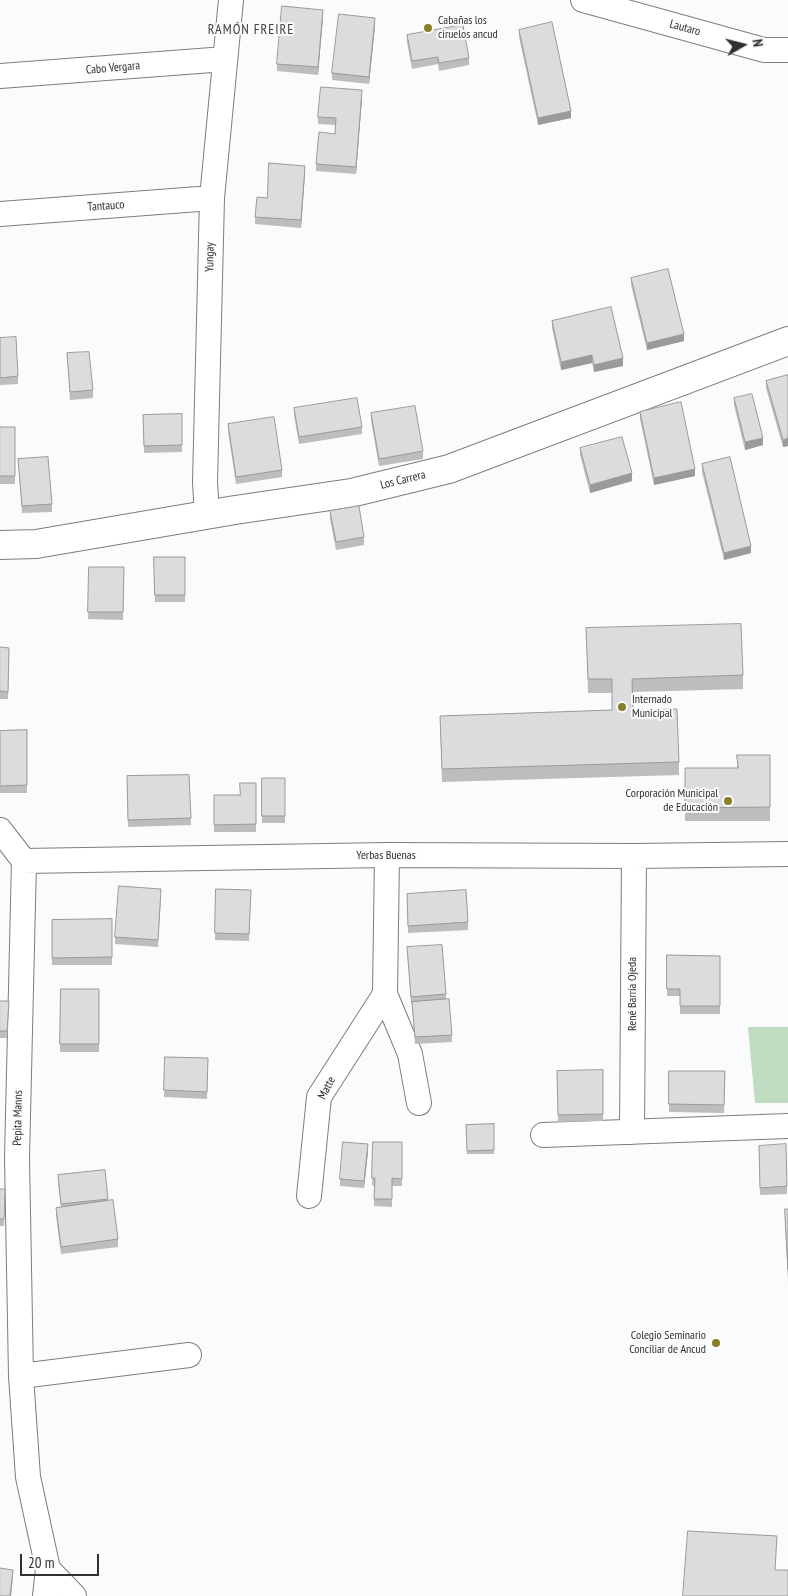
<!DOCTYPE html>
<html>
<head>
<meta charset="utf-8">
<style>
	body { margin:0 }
	#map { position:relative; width:788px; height:1596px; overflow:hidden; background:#fafbfc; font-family:"PT Sans Narrow",sans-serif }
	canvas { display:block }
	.north { position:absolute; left:718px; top:20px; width:50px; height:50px; -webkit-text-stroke:4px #fafbfc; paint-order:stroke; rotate:82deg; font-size:14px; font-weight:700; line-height:20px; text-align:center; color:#303030 }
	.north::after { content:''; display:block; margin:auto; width:18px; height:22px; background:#303030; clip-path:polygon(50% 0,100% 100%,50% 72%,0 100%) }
	.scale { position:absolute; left:20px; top:1554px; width:79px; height:22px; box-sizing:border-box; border:2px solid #303030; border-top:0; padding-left:6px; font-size:15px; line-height:18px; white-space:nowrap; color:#303030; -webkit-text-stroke:4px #fafbfc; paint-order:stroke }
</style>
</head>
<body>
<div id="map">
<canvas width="788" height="1596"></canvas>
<div class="north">N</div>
<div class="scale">20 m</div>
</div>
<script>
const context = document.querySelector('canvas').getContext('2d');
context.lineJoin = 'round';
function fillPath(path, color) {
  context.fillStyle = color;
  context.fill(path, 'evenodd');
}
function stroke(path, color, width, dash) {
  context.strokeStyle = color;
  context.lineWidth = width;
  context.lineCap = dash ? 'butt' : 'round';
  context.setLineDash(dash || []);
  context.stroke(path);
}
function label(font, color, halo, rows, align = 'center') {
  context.font = font + ' "PT Sans Narrow",sans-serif';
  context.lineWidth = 4;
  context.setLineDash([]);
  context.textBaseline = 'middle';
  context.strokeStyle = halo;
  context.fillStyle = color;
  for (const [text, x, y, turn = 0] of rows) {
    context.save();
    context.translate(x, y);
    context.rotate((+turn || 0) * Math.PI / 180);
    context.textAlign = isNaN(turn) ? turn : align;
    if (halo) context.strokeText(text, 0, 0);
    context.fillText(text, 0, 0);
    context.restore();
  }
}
fillPath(new Path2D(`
	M748,1027h40v76h-33z`), '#bfdbc0');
const minor = new Path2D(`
	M583,0l181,50h24
	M0,76l225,-17
	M0,214l212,-16
	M207,516l-2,-34 7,-284 19,-198
	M0,830l24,31
	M24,861l363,-6 247,1 154,-2
	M24,861l-7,297 4,218 7,101 20,92 26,27
	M385,994l25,60 9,49
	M632,1132l2,-276
	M543,1135l245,-9
	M309,1196l10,-99 66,-103 2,-139
	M21,1376l168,-21
	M45,1596l3,-27`);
const tertiary = new Path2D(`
	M0,545l36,-1 199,-34 116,-17 98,-24 339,-128`);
stroke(minor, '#7c7d7e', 26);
stroke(tertiary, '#7c7d7e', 30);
stroke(minor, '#fff', 24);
stroke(tertiary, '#fff', 28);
fillPath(new Path2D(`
	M323,17l-5,58 -41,-4v-7z
	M375,26l-6,58 -37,-4v-7z
	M519,30l52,88 -33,7 -19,-88z
	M407,35l62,23v7l-30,6 -1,-7 -26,5 -5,-27z
	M362,98l-6,76 -40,-3v-7l19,-30 1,-9 -18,-1v-7z
	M305,173l-4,55 -46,-4v-7l12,-19z
	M631,278l53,63 -37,9 -16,-65z
	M552,321l71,45 -29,6 -2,-9 -31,7 -9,-42z
	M0,338l18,38v8l-18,1z
	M67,353l26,37v8l-23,2z
	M788,375v71l-5,1 -17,-59v-7z
	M734,398l29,47 -18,5 -11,-45z
	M294,408l68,19v7l-63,10 -5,-29z
	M640,412l55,64 -41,9 -14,-66z
	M371,413l52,38v8l-44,7 -8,-45z
	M182,414v38l-38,1 -1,-38z
	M228,424l54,46v7l-46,7 -8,-53z
	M0,427h15v57h-15z
	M580,448l52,33 -42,12 -10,-38z
	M18,459l34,45v8l-30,1z
	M702,464l49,89 -27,7 -22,-88z
	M330,511l34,26v8l-28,5 -6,-31z
	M154,557h31v45h-30z
	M89,567h35l-1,53 -35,-1z
	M586,628l157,47v14l-111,3 1,18 46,52v13l-237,7 -2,-66 172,-6v-17h-24z
	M0,647l9,1 -1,51h-8z
	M27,730v63h-27v-62z
	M737,755h33v66h-85v-53h52z
	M189,775l2,50 -63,2 -1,-51z
	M262,778h23v45h-23z
	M256,783v49h-42v-37h26z
	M216,889l35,1 -2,51 -34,-1z
	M407,894l61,28v8l-60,3z
	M161,897l-3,50 -43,-3v-7z
	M112,919v46h-60v-45z
	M407,947l39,47v5l6,36v7l-37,2 -3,-40h-1z
	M667,955l53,1v58h-40v-18h-13z
	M61,989h38v63h-39z
	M0,1001l9,8 -2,29h-7z
	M165,1057l43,1 -1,41 -43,-2z
	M557,1071l46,43v7l-45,1z
	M725,1071l-1,42 -55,-1v-8z
	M494,1124v30h-27l-1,-29z
	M373,1142h29v44h-10v21l-18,-1v-20l-2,-1z
	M759,1146l28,40v8l-27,1z
	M368,1152l-4,36 -24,-2v-7z
	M105,1170l3,31 10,38v8l-57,7 -5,-39v-7l5,-1 -3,-25v-7z
	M0,1189h5l-1,37h-4z
	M785,1209h3v74l-3,-60z`), '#bdbdbf');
fillPath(new Path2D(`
	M323,10v7l-5,58v-8z
	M375,18v8l-6,58v-7z
	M362,90v8l-6,76v-7z
	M571,111v7l-33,7v-7z
	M305,166v7l-4,55v-8z
	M684,334v7l-37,9v-7z
	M592,355v8l-31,7v-8z
	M623,358v8l-29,6v-7z
	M763,438v7l-18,5v-8z
	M788,438v8l-5,1v-7z
	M695,469v7l-41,9v-7z
	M632,473v8l-42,12v-8z
	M751,546v7l-27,7v-7z
	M368,1144v8l-4,36v-7z
	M13,1570v7l-2,19h-1z`), '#9a9a9b');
const building = new Path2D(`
	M282,6l41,4 -5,57 -41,-3z
	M339,14l36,4 -6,59 -37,-4z
	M552,22l19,89 -33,7 -19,-88z
	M463,25l6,33 -30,5 -1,-6 -26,4 -5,-26z
	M321,87l41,3 -6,77 -40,-3 3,-32 16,2 1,-16 -18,-1z
	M269,163l36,3 -4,54 -46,-3 2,-20 10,1z
	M668,269l16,65 -37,9 -16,-65z
	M611,307l12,51 -29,7 -2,-10 -31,7 -9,-41z
	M16,337l2,39 -18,2v-40z
	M89,352l4,38 -23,2 -3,-39z
	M788,375v63l-5,2 -17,-59z
	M752,394l11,44 -18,4 -11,-44z
	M357,398l5,29 -63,10 -5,-29z
	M681,402l14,67 -41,9 -14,-66z
	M415,406l8,45 -44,8 -8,-46z
	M182,414v31l-38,1 -1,-31z
	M274,417l8,53 -46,7 -8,-53z
	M0,427h15v49h-15z
	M622,437l10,36 -42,12 -10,-37z
	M48,457l4,47 -30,2 -4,-47z
	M730,457l21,89 -27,7 -22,-89z
	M359,506l5,31 -28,5 -6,-31z
	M154,557h31v38h-30z
	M89,567h35l-1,45h-35z
	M741,624l2,51 -111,4 1,31 44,-1 2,53 -237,7 -2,-53 172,-6v-31h-24l-2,-51z
	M0,647l9,1 -1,44 -8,-1z
	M27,730v55l-27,1v-55z
	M737,755h33v52l-85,1v-40h53z
	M189,775l2,43 -63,2 -1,-44z
	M262,778h23v38h-23z
	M240,783h16v41l-42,1v-30h26z
	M119,886l42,3 -3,51 -43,-3z
	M216,889l35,1 -2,44 -34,-1z
	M466,890l2,32 -60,4 -1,-32z
	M112,919v38l-60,1v-38z
	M442,945l4,49 -35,3 -4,-50z
	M667,955l53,1v50h-40v-17h-13z
	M61,989h38v55h-39z
	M449,999l3,36 -37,2 -3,-35z
	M0,1001h9l-2,30h-7z
	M165,1057l43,1 -1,34 -43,-2z
	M603,1070v44l-45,1 -1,-44z
	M669,1071h56l-1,34 -55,-1z
	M494,1124v26l-27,1 -1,-26z
	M343,1142l25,2 -4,37 -24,-2z
	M373,1142h29v37l-10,-1v21h-18l1,-21h-3z
	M786,1144l1,42 -27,2 -1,-42z
	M105,1170l3,29 -47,5 -3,-29z
	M0,1189h5l-1,30h-4z
	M113,1200l5,39 -57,8 -5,-39z
	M785,1209h3v60z
	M688,1531l89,5 -2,34h13v26h-105z
	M0,1568l13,2 -3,26h-10z`);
fillPath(building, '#dcdcde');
stroke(building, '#9a9a9b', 1);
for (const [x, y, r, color] of [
	[428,28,5,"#867f25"],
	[622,707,5,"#867f25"],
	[728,801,5,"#867f25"],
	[716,1343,5,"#867f25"]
]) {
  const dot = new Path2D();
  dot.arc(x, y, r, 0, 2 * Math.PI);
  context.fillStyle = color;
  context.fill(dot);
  stroke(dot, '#fafbfc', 2);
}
label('12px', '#303030', '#fafbfc', [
	["Cabañas los",438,21],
	["ciruelos ancud",438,35],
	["Internado",632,700],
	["Municipal",632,714],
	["Corporación Municipal",718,794,"right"],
	["de Educación",718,808,"right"],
	["Colegio Seminario",706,1336,"right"],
	["Conciliar de Ancud",706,1350,"right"]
], 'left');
label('12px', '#303030', '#fafbfc', [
	["Lautaro",685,28,15],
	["Cabo Vergara",113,68,-5],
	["Tantauco",106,206,-4],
	["Yungay",210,257,-89],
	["Los Carrera",403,480,-14],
	["Yerbas Buenas",386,856],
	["René Barría Ojeda",633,994,-90],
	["Matte",327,1088,-62],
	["Pepita Manns",18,1118,-89]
]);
context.letterSpacing = '1px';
label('14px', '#414142', '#fafbfc', [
	["RAMÓN FREIRE",251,30]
]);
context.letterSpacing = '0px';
</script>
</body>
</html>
